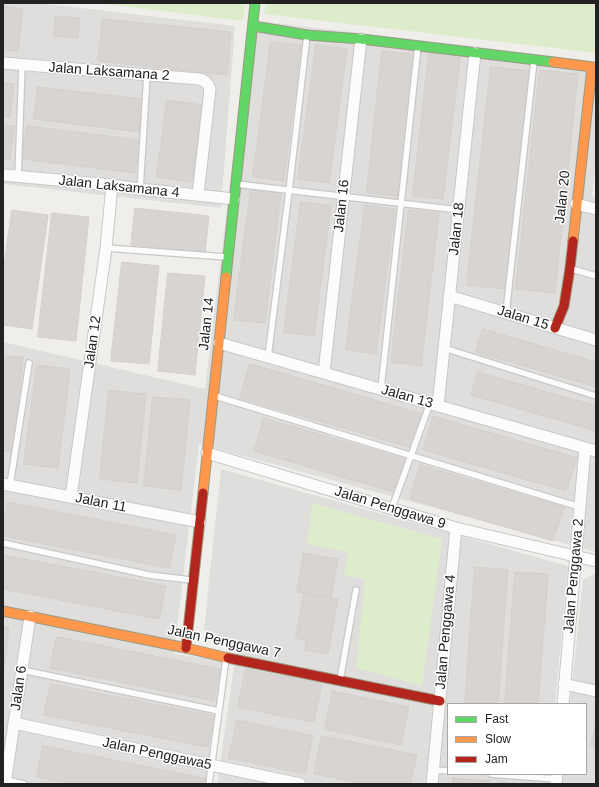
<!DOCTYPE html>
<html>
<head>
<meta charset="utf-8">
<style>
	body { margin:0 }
	#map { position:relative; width:599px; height:787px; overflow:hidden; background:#f0eeeb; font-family:Arial,sans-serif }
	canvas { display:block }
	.frame { position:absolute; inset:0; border:4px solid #222; pointer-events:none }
	.legend { position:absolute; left:447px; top:703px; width:140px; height:72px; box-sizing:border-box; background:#fff; border:1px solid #a7a7a7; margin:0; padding:5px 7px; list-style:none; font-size:12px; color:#222 }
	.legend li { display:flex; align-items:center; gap:8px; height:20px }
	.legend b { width:20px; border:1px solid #a7a7a7 }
</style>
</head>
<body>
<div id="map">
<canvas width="599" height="787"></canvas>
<div class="frame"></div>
<ul class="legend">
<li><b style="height:5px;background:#63d668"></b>Fast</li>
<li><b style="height:5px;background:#ff974d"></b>Slow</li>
<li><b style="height:5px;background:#b3261e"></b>Jam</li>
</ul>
</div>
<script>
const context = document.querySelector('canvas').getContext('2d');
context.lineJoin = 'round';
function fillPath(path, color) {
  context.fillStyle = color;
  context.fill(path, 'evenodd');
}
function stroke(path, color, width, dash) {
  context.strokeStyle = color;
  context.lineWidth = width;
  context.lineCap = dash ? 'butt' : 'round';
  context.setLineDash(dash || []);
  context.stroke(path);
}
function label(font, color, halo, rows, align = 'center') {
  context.font = font + ' Arial,sans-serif';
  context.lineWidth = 3;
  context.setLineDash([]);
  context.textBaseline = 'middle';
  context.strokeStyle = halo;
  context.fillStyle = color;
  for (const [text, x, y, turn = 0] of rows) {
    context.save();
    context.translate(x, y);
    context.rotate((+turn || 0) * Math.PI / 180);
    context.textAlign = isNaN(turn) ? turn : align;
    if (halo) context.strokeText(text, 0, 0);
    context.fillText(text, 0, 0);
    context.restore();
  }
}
fillPath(new Path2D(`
	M3,3h35l197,23 -14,182 -218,-24z
	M250,20l346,41v100l-4,35 4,2v354l-397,-108 -25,210 49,6 -17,124h-203v-442l202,47z
	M221,469l347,97 -13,138h-107v70h101l-1,10h-331l19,-132 -32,-23z
	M596,573v211h-34l1,-10h23v-70h-16l13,-124z`), '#dfdedc');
fillPath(new Path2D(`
	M96,3h149l-2,18z
	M266,3h330v50l-332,-39z
	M312,503l130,36 -20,147 -66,-18 9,-89 -21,-4 4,-23 -41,-8z`), '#ddeccb');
const building = new Path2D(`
	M3,6l20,3 -5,42 -15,-1z
	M56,16l24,2 -2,20 -24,-2z
	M103,19l128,13 -4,43 -129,-14z
	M271,42l30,3 -17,136 -31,-4z
	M316,45l31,4 -18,134 -31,-4z
	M382,51l30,3 -15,142 -30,-3z
	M429,54l31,4 -17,141 -30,-3z
	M491,67l38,4 -23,218 -39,-4z
	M540,70l38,4 -23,219 -39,-4z
	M3,83l11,1 -4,33 -7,-1z
	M38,87l105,12 -4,33 -105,-13z
	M167,100l35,5 -10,77 -35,-5z
	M3,125l11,1 -4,33 -7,-1z
	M27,126l112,14 -4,33 -113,-14z
	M251,189l30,4 -16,130 -31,-3z
	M301,202l30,4 -17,130 -30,-4z
	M365,205l30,4 -19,145 -30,-4z
	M135,208l74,8 -4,37 -74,-8z
	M12,210l36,5 -16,114 -29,-4v-52z
	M409,210l30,3 -18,153 -30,-4z
	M52,213l37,4 -13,124 -38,-4z
	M122,262l37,4 -10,98 -38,-3z
	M168,273l37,3 -10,99 -37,-4z
	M483,329l113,33v25l-120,-35z
	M3,356l20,1 -10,95 -10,-1z
	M250,364l172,50 -10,34 -172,-50z
	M37,365l33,4 -12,99 -34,-4z
	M478,372l118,34v25l-125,-36z
	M109,390l37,4 -9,89 -37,-4z
	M153,397l37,3 -9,90 -37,-4z
	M433,416l144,42 -11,33 -143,-41z
	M264,418l143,42 -10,33 -143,-42z
	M420,465l144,42 -11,34 -143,-42z
	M8,502l168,33 -7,33 -166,-32v-10z
	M304,553l34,6 -7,39 -34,-6z
	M3,555l163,31 -7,33 -156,-30z
	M475,567l33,3 -10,134h-33z
	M515,572l33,2 -10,130h-33z
	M304,593l34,6 -10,55 -23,-4 1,-10 -10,-2z
	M3,627h6l-6,48z
	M57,637l163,32 -6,32 -164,-33z
	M246,669l76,15 -8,38 -76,-15z
	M51,684l163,32 -6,31 -164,-32z
	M333,691l76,16 -8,38 -76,-16z
	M237,720l76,16 -8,38 -76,-16z
	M596,724v23l-5,-1z
	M322,736l95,19 -7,29h-45l-51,-10z
	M43,746l164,33 -1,5h-135l-34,-7z
	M453,778l38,3v3h-38z
	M498,782l22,2h-22z`);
fillPath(building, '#d7d4d2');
stroke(building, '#d3d0cc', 1);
const lane = new Path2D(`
	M18,177l4,-112
	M236,184l223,26
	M140,189l7,-115
	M106,248l120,9
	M572,269l24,7
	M506,313l28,-252
	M444,348l152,48
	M268,357l21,-166 18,-156
	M381,389l37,-343
	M215,396l365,111
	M10,485l19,-122
	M392,508l38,-105
	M3,543l146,32 42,5
	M22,670l197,41
	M340,680l16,-90
	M434,770l14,1
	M491,774l65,5
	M6,780l18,4
	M209,784l17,-125`);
const street = new Path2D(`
	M3,63l196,16c6,1 9,4 11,10l-12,106
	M3,175l109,10 28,4 94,10
	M576,204l20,5
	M449,296l147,44
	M219,343l377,108
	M324,373l37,-334
	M438,406l37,-353
	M207,453l249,75 140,33
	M3,484l197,38
	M71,497l35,-249 6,-63
	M564,684l32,7
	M563,704l22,-256
	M14,723l286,61
	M5,784l25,-168
	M432,784l24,-256
	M556,784l1,-10`);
const fast = new Path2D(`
	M253,26l54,9 54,4 192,23
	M226,277l29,-274`);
const slow = new Path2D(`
	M553,62l39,5 -19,174
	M203,493l23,-216
	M3,611l183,37 42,10`);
const jam = new Path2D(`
	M555,328l9,-22 6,-38 3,-27
	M186,648l17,-155
	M228,658l212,43`);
stroke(lane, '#c9c8c7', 8);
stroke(street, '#c9c8c7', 13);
stroke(fast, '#999a82', 11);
stroke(slow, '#999a82', 11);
stroke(jam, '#999a82', 11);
stroke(lane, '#fdfcfc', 5.5);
stroke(street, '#fdfcfc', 11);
stroke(fast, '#63d668', 9);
stroke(slow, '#ff974d', 9);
stroke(jam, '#b3261e', 9);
label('14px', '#222', '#fff', [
	["Jalan Laksamana 2",109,72,4],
	["Jalan Laksamana 4",119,187,6],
	["Jalan 20",563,197,-84],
	["Jalan 16",342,206,-84],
	["Jalan 18",457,229,-84],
	["Jalan 15",523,318,17],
	["Jalan 14",207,324,-84],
	["Jalan 12",93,342,-82],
	["Jalan 13",407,397,16],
	["Jalan 11",101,503,11],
	["Jalan Penggawa 9",390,508,17],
	["Jalan Penggawa 2",574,576,-85],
	["Jalan Penggawa 4",446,632,-85],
	["Jalan Penggawa 7",224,642,12],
	["Jalan 6",19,688,-82],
	["Jalan Penggawa5",157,754,12]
]);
</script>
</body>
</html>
